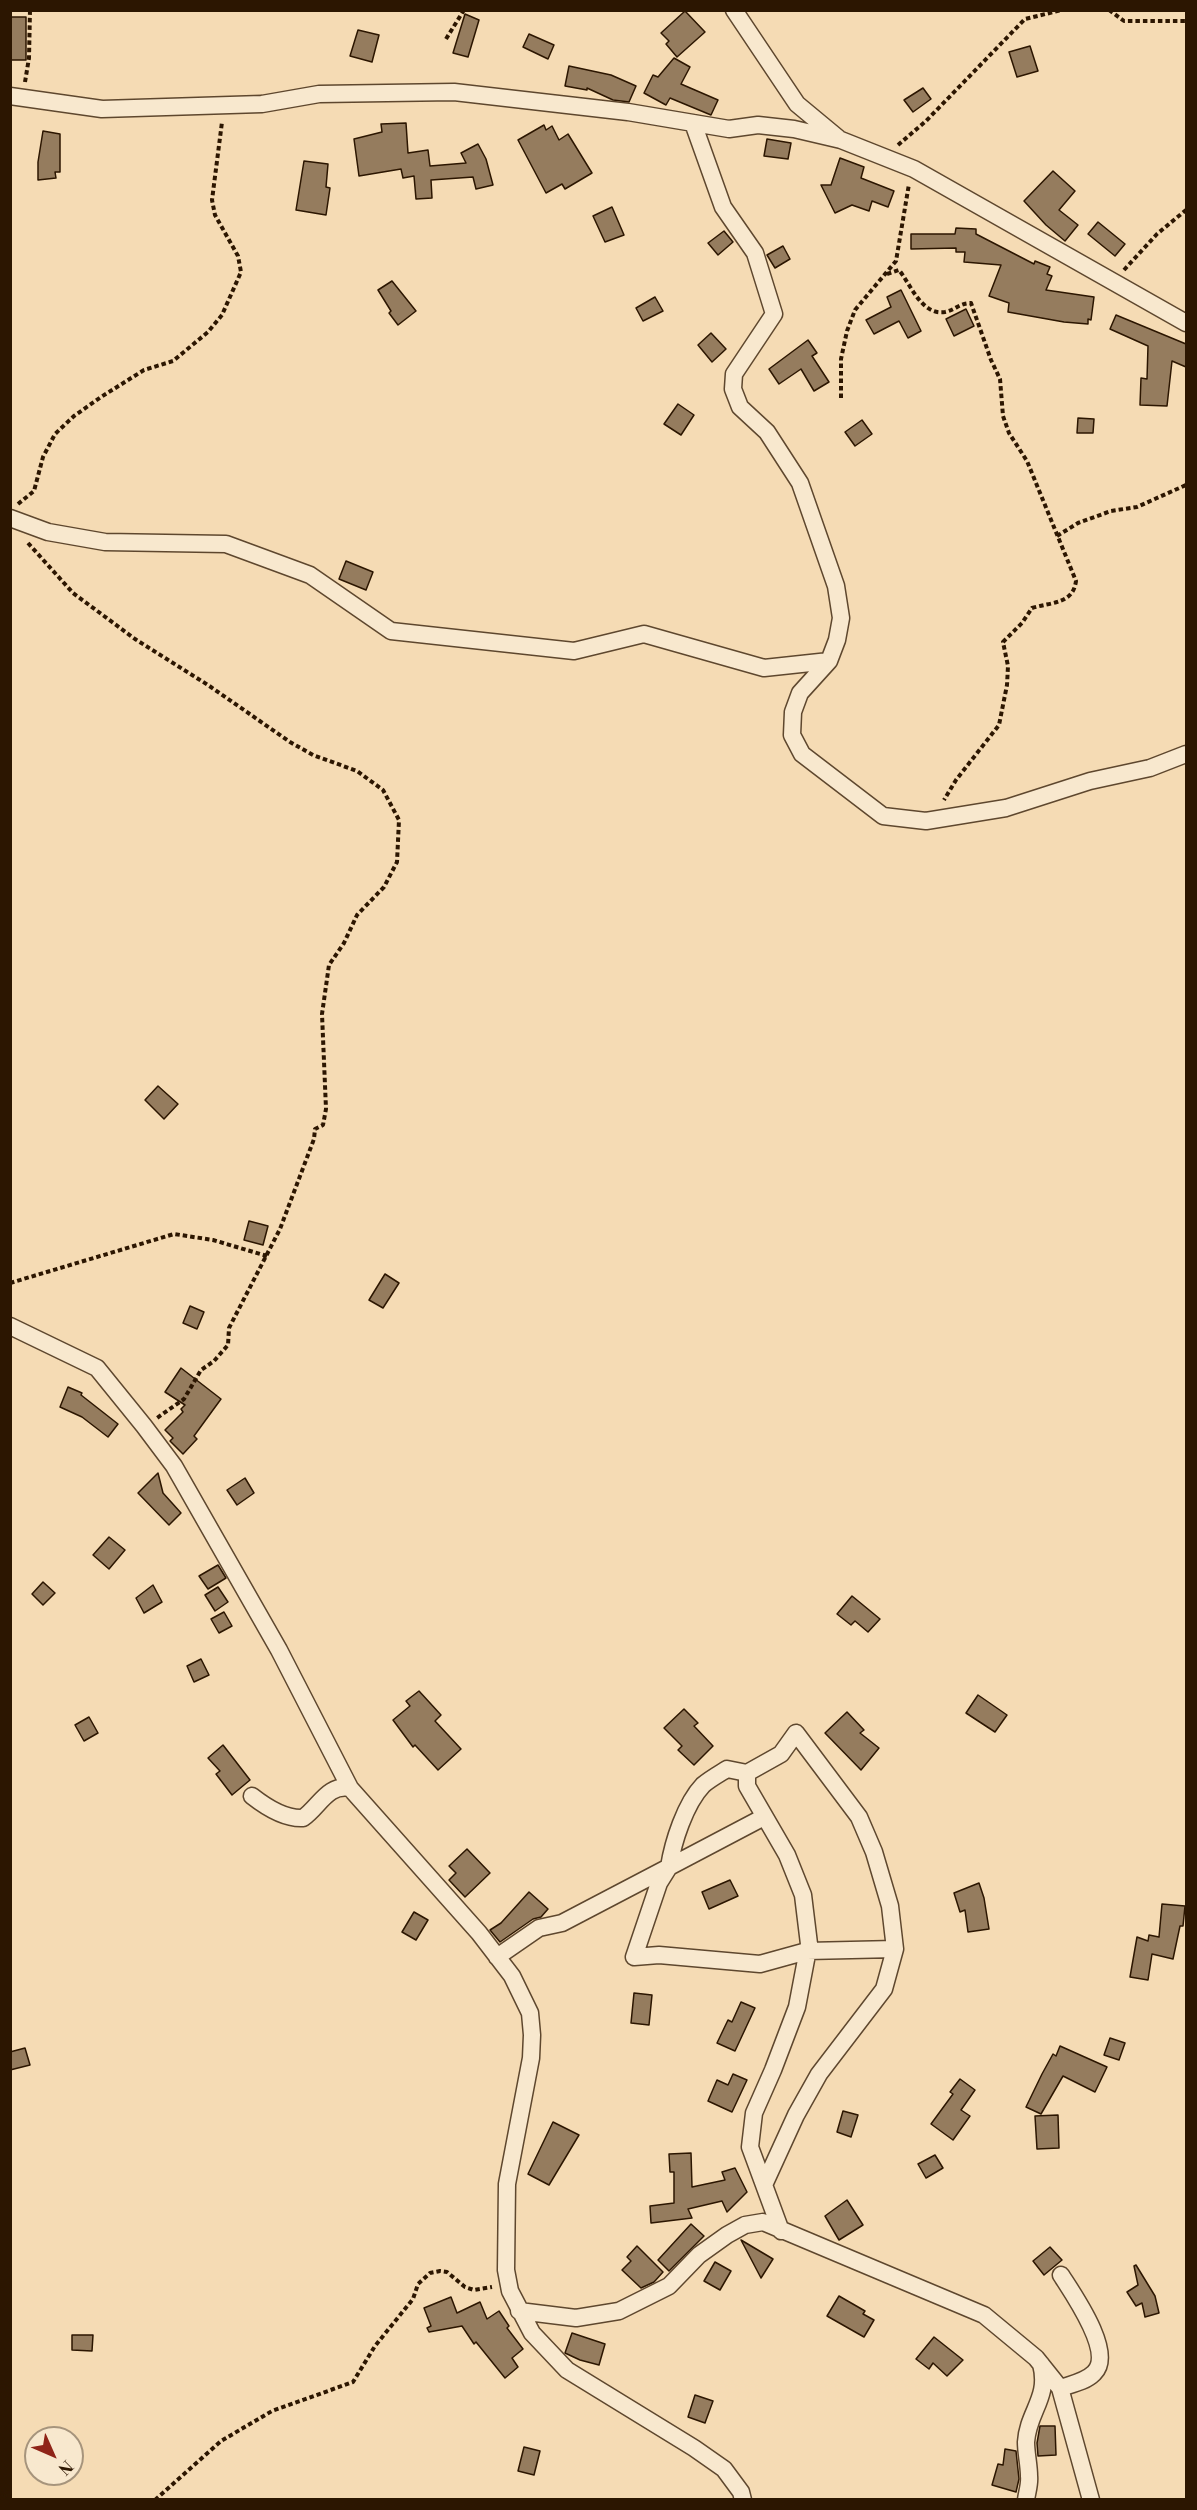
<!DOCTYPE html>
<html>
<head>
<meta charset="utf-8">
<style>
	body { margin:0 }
	#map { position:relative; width:1197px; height:2510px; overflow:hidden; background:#f5dbb4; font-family:"Libre Bodoni",serif }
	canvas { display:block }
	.frame { position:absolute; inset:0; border:12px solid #2c1601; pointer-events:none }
	.north { position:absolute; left:24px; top:2426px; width:60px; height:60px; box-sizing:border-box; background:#f8e8ce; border:2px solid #a6947c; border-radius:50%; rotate:135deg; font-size:16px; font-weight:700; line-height:24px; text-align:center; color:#2c1601 }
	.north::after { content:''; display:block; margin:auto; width:21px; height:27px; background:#8f2418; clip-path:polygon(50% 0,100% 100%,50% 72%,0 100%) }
</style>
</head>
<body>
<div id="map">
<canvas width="1197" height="2510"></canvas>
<div class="frame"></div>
<div class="north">N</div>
</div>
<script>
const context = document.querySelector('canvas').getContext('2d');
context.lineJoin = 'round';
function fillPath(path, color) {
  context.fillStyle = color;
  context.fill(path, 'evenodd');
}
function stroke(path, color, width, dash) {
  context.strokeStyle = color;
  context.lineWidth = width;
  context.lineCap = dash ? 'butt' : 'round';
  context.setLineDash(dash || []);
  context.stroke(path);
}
const building = new Path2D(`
	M685,11l20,21 -28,25 -11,-13 3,-3 -8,-8z
	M465,14l14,6 -11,37 -15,-4z
	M10,17h16v43h-16z
	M358,30l21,5 -7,27 -22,-6z
	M529,34l25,11 -6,14 -25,-12z
	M1030,46l8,25 -21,6 -8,-25z
	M674,58l16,9 -9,17 37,16 -7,15 -41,-17 -4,7 -22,-12 9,-18 5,2z
	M569,66l42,9 25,11 -7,16 -16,-2 -26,-12v2l-22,-4z
	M923,88l8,11 -18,13 -9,-12z
	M406,123l2,30 20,-3 2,16 36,-3 -5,-10 17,-9 8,15 7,26 -17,4 -3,-12 -42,3 1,18 -16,1 -2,-23 -11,2 -2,-9 -42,7 -5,-37 28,-7 -1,-8z
	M544,125l2,5 6,-4 7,14 9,-6 24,39 -27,16 -3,-5 -16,9 -28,-53z
	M43,131l17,3v38h-5l1,6 -18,2v-18z
	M767,139l24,4 -3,16 -24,-3z
	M840,158l24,9 -3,11 33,13 -6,16 -16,-6 -3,10 -17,-6 -17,8 -14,-28h10z
	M304,161l24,3 -2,23 4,1 -4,27 -30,-5z
	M1053,171l22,20 -16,19 19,15 -13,16 -19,-16 -22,-24z
	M612,207l12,28 -19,7 -12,-26z
	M1098,222l27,22 -10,12 -27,-22z
	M956,228l20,1v5l58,30 1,-3 15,6 -3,7 5,2 -6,14 48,7 -3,23 -3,-1v5l-24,-2 -56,-10 1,-9 -20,-7 12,-31 -37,-3 1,-10h-9v-4l-45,1v-15h44z
	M724,231l9,11 -15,13 -10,-12z
	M783,246l7,13 -15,9 -8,-13z
	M392,281l24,30 -18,14 -9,-12 2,-2 -13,-21z
	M901,290l20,41 -13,7 -9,-17 -25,13 -8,-14 25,-13 -4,-10z
	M655,297l8,14 -20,10 -7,-13z
	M966,309l8,17 -20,10 -8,-17z
	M1116,315l70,29v23l-14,-6 -5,45 -27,-1 1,-27 6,1 1,-33 -38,-17z
	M711,333l15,16 -14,13 -14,-17z
	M808,340l9,13 -5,3 17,26 -15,9 -13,-22 -22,15 -10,-15z
	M678,404l16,11 -13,20 -17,-11z
	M1078,418l16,1 -1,14h-16z
	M862,420l10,14 -17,12 -10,-14z
	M346,561l27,11 -7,18 -27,-11z
	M158,1086l20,18 -14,15 -19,-19z
	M249,1221l19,5 -5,19 -19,-5z
	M385,1274l14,9 -16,25 -14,-8z
	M190,1306l14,6 -7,17 -14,-6z
	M181,1368l40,31 -27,37 3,3 -14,15 -13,-13 3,-3 -8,-8 18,-18 -2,-3 4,-4 -20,-13z
	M68,1387l14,6 -1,2 37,29 -10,13 -26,-20 -22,-10z
	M158,1473l5,20 18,20 -12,12 -31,-32z
	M245,1478l9,15 -17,12 -10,-15z
	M109,1537l16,13 -16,19 -16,-14z
	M218,1565l8,13 -18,11 -9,-13z
	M43,1582l12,11 -12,12 -11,-11z
	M153,1585l9,17 -18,11 -8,-15z
	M218,1587l10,15 -13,9 -10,-16z
	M852,1596l28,23 -12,13 -13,-11 -4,4 -14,-11z
	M224,1612l8,14 -13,7 -8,-14z
	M201,1659l8,16 -15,7 -7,-16z
	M419,1691l22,24 -6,6 26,28 -23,21 -23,-25 -2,2 -20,-27 17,-14 -4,-5z
	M978,1695l29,20 -12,17 -29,-19z
	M684,1709l14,14 -4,3 19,20 -19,19 -16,-15 4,-4 -18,-18z
	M847,1712l17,18 -4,3 19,15 -18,22 -36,-37z
	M89,1717l9,16 -14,8 -9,-16z
	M223,1745l27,35 -18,15 -16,-21 4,-3 -12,-13z
	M467,1849l23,24 -25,24 -16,-17 7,-7 -7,-7z
	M730,1880l8,16 -29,13 -7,-17z
	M979,1883l5,15 5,31 -21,3 -3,-22 -5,2 -6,-19z
	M529,1892l19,17 -7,8 -8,2 -33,23 -10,-12 11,-7z
	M1162,1904l23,2 -2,20h-3l-7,33 -21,-5 -4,26 -18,-3 7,-40 11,4 1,-6 10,2z
	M414,1912l14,8 -12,20 -14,-8z
	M634,1993l18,2 -3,30 -18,-2z
	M741,2002l14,6 -20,43 -18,-8 11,-23 4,2z
	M1110,2038l15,5 -6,17 -15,-5z
	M1060,2046l47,21 -12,25 -32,-16 -22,38 -15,-7 16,-33 11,-20 3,2z
	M25,2048l5,17 -20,5v-18z
	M733,2074l14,6 -15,32 -24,-11 9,-21 11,5z
	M960,2079l15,11 -14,20 9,6 -17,24 -22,-16 22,-30 -3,-2z
	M843,2111l15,4 -7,22 -14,-5z
	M1058,2115l1,33 -22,1 -2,-33z
	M553,2122l26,13 -30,50 -21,-11z
	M691,2153l1,34 33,-7 -3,-8 13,-4 12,24 -20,20 -5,-11 -34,8 4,9 -41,5 -1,-17 24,-3v-31h-4l-1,-18z
	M935,2155l8,13 -17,10 -8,-14z
	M847,2200l16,25 -24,15 -14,-24z
	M691,2224l13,12 -35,35 -11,-11z
	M741,2240l32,19 -12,19z
	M637,2246l26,26 -9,10 -13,6 -19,-18 9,-9 -4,-4z
	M1050,2247l12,13 -18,15 -11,-14z
	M715,2262l16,9 -11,19 -16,-9z
	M1136,2265l19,31 4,17 -14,4 -3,-14 -6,3 -9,-14 11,-7 -4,-19z
	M839,2296l26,15 -2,3 11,6 -10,17 -37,-21z
	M451,2297l6,16 23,-11 7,17 12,-8 10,15 -2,2 16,21 -11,9 6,9 -13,11 -29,-36 -2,2 -12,-18 -33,6 -2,-4 4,-2 -7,-18z
	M572,2333l33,11 -6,21 -19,-5 -15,-7z
	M72,2335h21l-1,16 -20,-1z
	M934,2337l29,23 -16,16 -14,-13 -4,6 -13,-10z
	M695,2395l18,6 -8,22 -17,-6z
	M1040,2426h15l1,29 -18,1 -1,-13z
	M524,2447l16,4 -6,24 -16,-4z
	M1005,2449l11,2 3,28 -3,13 -24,-7 6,-21 5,1z`);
fillPath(building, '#957c5e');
stroke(building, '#2c1601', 1.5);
const street = new Path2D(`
	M734,10l63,94 41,34
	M10,96l92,13 160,-5 57,-10 135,-2 174,20 101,17 29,-4 36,4 47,11 73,29 272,154
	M693,123l30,84 32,46 19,61 -40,60 -1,15 7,18 27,25 33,51 36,103 5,32 -4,22 -8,21 -29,32 -7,19 -1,23 10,19 81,62 43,5 80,-13 84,-27 60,-13 36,-14
	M10,518l38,14 57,10 121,2 84,31 81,56 183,20 70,-17 120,34 65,-7
	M10,1326l87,42 47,58 30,40 105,184 71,138 129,145 33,43 18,37 2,22 -1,23 -24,126 -1,86 4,21 22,42 35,37 127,78 30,21 17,23 2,8
	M252,1796c14,11 33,23 51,22 17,-12 24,-34 47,-30
	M764,1817l-95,50 -10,16 -25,74 25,-2 101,9 47,-13 88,-2
	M497,1957l42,-29 23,-5 107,-56c4,-25 16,-63 34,-82 7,-6 16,-11 24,-16l20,4
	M764,2185l32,-70 23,-41 65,-85 11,-40 -5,-43 -16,-54 -15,-35 -63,-84 -15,21 -34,19v13l40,69 16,40 6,49 -12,63 -24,63 -19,43 -4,34 31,84
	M519,2311l57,7 43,-7 50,-25 30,-31 28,-20 18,-10 18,-3 221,93 52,43 24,30 31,112
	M1060,2388c12,-4 25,-6 34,-15 21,-20 -21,-79 -33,-98
	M1026,2500c1,-8 4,-16 3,-24 0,-11 -3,-23 -3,-34 2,-31 24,-44 15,-78`);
stroke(street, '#5e472e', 19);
stroke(new Path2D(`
	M1109,10l15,11h62
	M446,39l18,-29
	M25,82l4,-24 1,-48
	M898,145l28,-24 99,-102 37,-9
	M1124,270l33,-36 29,-24
	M887,274l12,-4c12,15 23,46 46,42 10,-2 15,-9 26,-9l20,57 9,19 3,37 6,17 18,28 49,120c-3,23 -24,21 -44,27l-10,15 -19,19 5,24 -1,19 -8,40 -43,55 -12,20
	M841,398v-39l6,-28 8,-21 41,-49 13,-77
	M18,504l16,-13 9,-34 12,-23 19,-18 27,-19 43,-27 29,-9 35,-29 14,-17 19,-43 -3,-16 -23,-41 -3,-15 10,-78
	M1057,536l21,-13 33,-12 26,-4 49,-22
	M28,543l45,50 62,46 73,46 82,57 23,13 44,16 26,19 16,30 -2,42 -13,25 -27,28 -13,28 -15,22 -7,49 4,95 -3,16 -8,4 -1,10 -34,90 -51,99 -1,17 -14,16 -13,9 -17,29 -27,19
	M10,1283l164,-49 39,6 54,16
	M155,2500l66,-59 51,-30 81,-29 22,-36 38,-47 5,-15 12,-11 10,-2 7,1 18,15 9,3 18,-3`), '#2c1601', 4, [4.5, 3]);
stroke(street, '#f8e8ce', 16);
</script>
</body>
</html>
